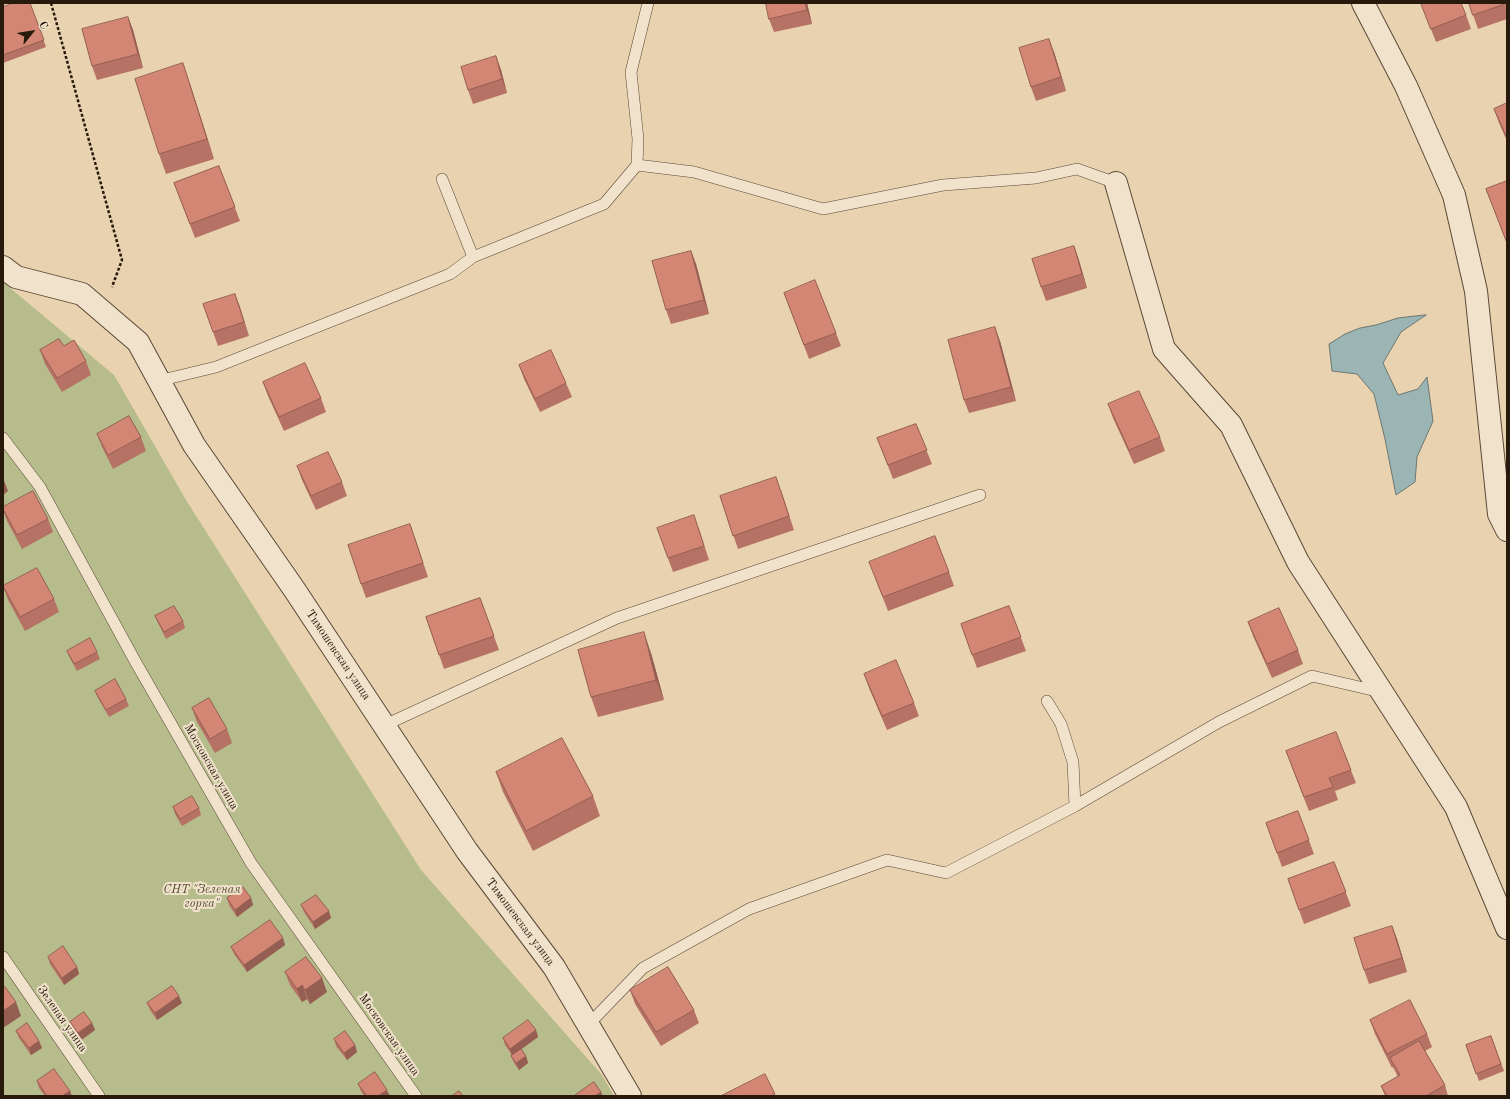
<!DOCTYPE html>
<html>
<head>
<meta charset="utf-8">
<style>
	body { margin:0 }
	#map { position:relative; width:1510px; height:1099px; overflow:hidden; background:#e9d2af; font-family:"Old Standard TT",serif }
	canvas { display:block }
	.frame { position:absolute; inset:0; border:4px solid #271a0d; pointer-events:none }
	.north { position:absolute; left:12px; top:12px; width:40px; height:40px; -webkit-text-stroke:3px #f1e2cb; paint-order:stroke; rotate:60deg; font-size:11px; font-weight:700; line-height:16px; text-align:center; color:#271a0d }
	.north::after { content:''; display:block; margin:auto; width:14px; height:18px; background:#271a0d; clip-path:polygon(50% 0,100% 100%,50% 72%,0 100%) }
</style>
</head>
<body>
<div id="map">
<canvas width="1510" height="1099"></canvas>
<div class="frame"></div>
<div class="north">С</div>
</div>
<script>
const context = document.querySelector('canvas').getContext('2d');
context.lineJoin = 'round';
function fillPath(path, color) {
  context.fillStyle = color;
  context.fill(path, 'evenodd');
}
function stroke(path, color, width, dash) {
  context.strokeStyle = color;
  context.lineWidth = width;
  context.lineCap = dash ? 'butt' : 'round';
  context.setLineDash(dash || []);
  context.stroke(path);
}
function label(font, color, halo, rows, align = 'center') {
  context.font = font + ' "Old Standard TT",serif';
  context.lineWidth = 4;
  context.setLineDash([]);
  context.textBaseline = 'middle';
  context.strokeStyle = halo;
  context.fillStyle = color;
  for (const [text, x, y, turn = 0] of rows) {
    context.save();
    context.translate(x, y);
    context.rotate((+turn || 0) * Math.PI / 180);
    context.textAlign = isNaN(turn) ? turn : align;
    if (halo) context.strokeText(text, 0, 0);
    context.fillText(text, 0, 0);
    context.restore();
  }
}
fillPath(new Path2D(`
	M3,282l111,93 72,125 235,370 181,205 12,21h-611z`), '#b6bc8b');
const water = new Path2D(`
	M1426,315l-25,17 -18,31 15,32 20,-6 9,-12 6,44 -16,36 -2,25 -19,13 -11,-56 -11,-45 -17,-20 -25,-3 -3,-27 16,-10 15,-6 16,-3 22,-7z`);
fillPath(water, '#9ab5b4');
stroke(water, '#6c7771', 1);
const lane = new Path2D(`
	M637,165l57,7 129,37 120,-24 93,-7 41,-9 39,14
	M473,257l131,-53 33,-39 1,-26 -7,-67 17,-69
	M158,381l58,-14 234,-93 23,-17 -31,-78
	M3,438l37,49 95,174 116,202 165,233
	M385,725l232,-107 363,-123
	M1075,806l144,-84 93,-46 69,16
	M3,957l96,139
	M588,1025l55,-57 106,-59 138,-49 59,13 129,-67 -2,-44 -12,-38 -14,-23`);
const street = new Path2D(`
	M1363,3l43,83 48,109 22,96 23,223 8,16
	M1116,183l48,166 67,76 67,137 158,245 51,121
	M3,267l13,10 66,17 56,48 56,103 100,144 173,262 87,116 76,129`);
stroke(lane, '#584836', 12);
stroke(street, '#584836', 24);
stroke(new Path2D(`
	M51,3l71,257 -10,27`), '#271a0d', 2.5, [3, 2]);
stroke(lane, '#f1e2cb', 11);
stroke(street, '#f1e2cb', 22);
fillPath(new Path2D(`
	M30,3l16,44 -43,16v-56z
	M766,3h41l5,21 -38,8 -5,-13z
	M1421,3l45,12 5,14 -35,13z
	M1469,3h36l2,5v11l-29,10z
	M128,17l5,13 10,38 -46,12 -5,-14z
	M1054,52l12,39 -30,10 -5,-14z
	M496,56l5,14 6,23 -34,11 -5,-14z
	M190,84l24,75 -48,15 -7,-20z
	M1507,103v38l-8,-18 -5,-14z
	M219,166l21,55 -45,17 -21,-55z
	M1507,181v63l-21,-55z
	M1074,246l13,42 -41,13 -5,-14z
	M691,251l5,13 13,50 -38,10 -5,-14z
	M784,293l52,40 5,13 -32,13z
	M235,294l14,42 -31,10 -5,-14z
	M1000,341l16,60 -47,12 -5,-13z
	M64,346l22,15 5,14 -29,17 -17,-28 -5,-14z
	M519,365l47,18 6,14 -32,15 -16,-33z
	M263,382l58,16 5,14 -42,19 -16,-35z
	M1108,404l52,33 5,14 -31,13 -21,-46z
	M916,424l16,40 -39,15 -16,-41z
	M97,434l44,3 5,14 -33,18 -11,-22z
	M297,466l45,16 5,14 -31,14 -14,-30z
	M781,490l13,40 -56,19 -18,-53z
	M3,507l45,12 5,13 -31,17 -15,-28 -4,-11z
	M657,528l42,1 10,31 -36,12z
	M415,538l13,39 -62,21 -5,-14z
	M949,572l5,14 -66,25 -14,-36z
	M3,586l51,13 5,13 -34,19 -17,-31z
	M480,598l19,52 -55,19 -18,-52z
	M1009,606l17,45 -49,17 -16,-44z
	M155,616l28,5 2,7 -19,11 -8,-16z
	M1248,622l50,28 5,14 -31,14 -19,-42z
	M67,651l30,1 3,7 -23,12 -7,-13z
	M651,653l13,47 -66,17 -7,-20z
	M864,674l50,29 5,13 -32,14 -18,-42z
	M95,691l31,8 3,7 -20,11 -11,-19z
	M192,708l35,21 5,14 -17,10 -18,-31z
	M1336,732l20,51 -21,8 3,9 -29,11 -18,-46z
	M496,772l97,24 7,20 -67,35 -30,-59z
	M173,807l26,1 2,7 -19,11 -7,-12z
	M1298,811l16,43 -32,13 -16,-44z
	M1334,862l17,44 -47,18 -16,-45z
	M227,898h24l2,7 -16,12 -8,-12z
	M301,905l30,13 -16,11 -11,-17z
	M1392,926l5,13 10,33 -38,12 -5,-14z
	M283,938l2,7 -38,27 -13,-18 -3,-7z
	M48,957l29,10 2,7 -15,11 -14,-21z
	M285,972l42,20 -17,12 -3,-5 -5,3 -12,-17z
	M630,990l64,20 5,13 -38,23 -26,-42z
	M147,1003h35l-25,17 -7,-10z
	M1370,1020l57,14 5,13 -7,4 20,34 3,11h-63l-4,-10 17,-9 -5,-10 -1,1 -17,-34z
	M70,1022l22,1 3,7 -14,10 -8,-11z
	M536,1030l2,7 -17,12 5,7 2,7 -9,7 -5,-7 -3,-7 1,-1 -7,-10 -2,-7z
	M16,1031l23,10 3,7 -11,7 -12,-17z
	M1491,1036l13,35 -25,10 -13,-36z
	M334,1039l21,6 2,7 -10,8 -11,-14z
	M37,1081l35,15h-27l-6,-8z
	M358,1084l32,12h-26l-3,-5z`), '#b67365');
fillPath(new Path2D(`
	M805,3h2l5,21 -5,-14z
	M128,17l5,13 10,38 -5,-14z
	M1049,39l5,13 12,39 -5,-14z
	M496,56l5,14 6,23 -5,-14z
	M183,63l7,21 24,75 -7,-20z
	M1074,246l5,14 8,28 -5,-14z
	M691,251l5,13 13,50 -5,-14z
	M235,294l5,13 9,29 -5,-14z
	M995,327l5,14 16,60 -5,-14z
	M3,478l5,13 -5,4z
	M644,632l7,21 13,47 -8,-20z
	M251,898l2,7 -16,12 -2,-7z
	M329,911l2,7 -16,11 -2,-7z
	M1392,926l5,13 10,33 -5,-14z
	M283,938l2,7 -38,27 -3,-7z
	M77,967l2,7 -15,11 -2,-7z
	M322,978l5,14 -17,12 -5,-14z
	M302,985l5,14 -5,3 -5,-13z
	M179,996l3,7 -25,17 -2,-7z
	M16,1002l5,14 -18,12v-17z
	M92,1023l3,7 -14,10 -3,-7z
	M536,1030l2,7 -26,19 -2,-7z
	M39,1041l3,7 -11,7 -2,-7z
	M355,1045l2,7 -10,8 -3,-7z
	M526,1056l2,7 -9,7 -3,-7z
	M387,1090l3,6h-12z
	M70,1091l2,5h-10z
	M601,1092l2,4h-8z`), '#945e52');
const building = new Path2D(`
	M14,3h16l14,37 -41,15v-48z
	M766,3h39l2,7 -38,9z
	M1421,3h40l5,12 -35,14z
	M1469,3h36v1l-32,11z
	M128,17l10,37 -46,12 -10,-37z
	M1049,39l12,38 -30,10 -12,-39z
	M496,56l6,23 -34,11 -7,-23z
	M183,63l24,76 -48,15 -24,-75z
	M1507,103v35l-13,-29z
	M219,166l16,41 -45,17 -16,-41z
	M1507,181v62l-21,-54z
	M1074,246l8,28 -41,13 -9,-28z
	M691,251l13,49 -38,10 -14,-49z
	M815,280l21,53 -32,12 -20,-52z
	M235,294l9,28 -31,10 -10,-28z
	M995,327l16,60 -47,13 -16,-60z
	M59,339l5,7 10,-6 12,21 -29,17 -17,-28z
	M551,350l15,33 -31,16 -16,-34z
	M305,363l16,35 -42,19 -16,-35z
	M1139,391l21,46 -31,13 -21,-46z
	M129,416l12,21 -33,18 -11,-21z
	M916,424l11,26 -39,15 -11,-27z
	M328,452l14,30 -31,14 -14,-30z
	M776,477l13,39 -56,20 -13,-40z
	M33,491l15,28 -31,16 -14,-26v-2z
	M694,515l10,31 -36,12 -11,-30z
	M410,524l13,39 -62,21 -13,-39z
	M935,536l14,36 -66,25 -14,-35z
	M37,568l17,31 -34,18 -17,-31z
	M480,598l14,38 -55,19 -13,-38z
	M174,606l9,15 -19,11 -9,-16z
	M1009,606l12,31 -49,18 -11,-31z
	M1279,608l19,42 -31,14 -19,-42z
	M644,632l12,48 -65,17 -13,-47z
	M90,638l7,14 -23,12 -7,-13z
	M896,660l18,43 -32,13 -18,-42z
	M115,679l11,20 -20,11 -11,-19z
	M209,698l18,31 -17,10 -18,-31z
	M1336,732l15,38 -22,8 4,9 -29,10 -18,-46z
	M562,738l31,58 -67,35 -30,-59z
	M192,796l7,12 -19,11 -7,-12z
	M1298,811l11,29 -32,13 -11,-30z
	M1334,862l12,30 -47,18 -11,-31z
	M243,887l8,11 -16,12 -8,-12z
	M316,895l13,16 -16,11 -12,-17z
	M270,920l13,18 -39,27 -13,-18z
	M1392,926l10,32 -38,12 -10,-32z
	M63,946l14,21 -15,11 -14,-21z
	M306,957l16,21 -17,12 -3,-5 -5,4 -12,-17z
	M668,967l26,43 -38,22 -26,-42z
	M172,986l7,10 -24,17 -8,-10z
	M5,987l11,15 -13,9v-23z
	M1410,1000l17,34 -40,20 -17,-34z
	M84,1012l8,11 -14,10 -8,-11z
	M528,1020l8,10 -26,19 -7,-11z
	M27,1023l12,18 -10,7 -13,-17z
	M345,1031l10,14 -11,8 -10,-14z
	M1491,1036l10,28 -25,10 -10,-29z
	M1419,1041l26,44 -19,11h-39l-6,-10 19,-11 -10,-17z
	M521,1049l5,7 -10,7 -5,-7z
	M54,1069l16,22 -8,5h-15l-10,-15z
	M375,1072l12,18 -9,6h-11l-9,-12z
	M765,1074l10,20 -5,2h-49z
	M594,1082l7,10 -6,4h-21z
	M459,1091l4,5h-11z`);
fillPath(building, '#d48675');
stroke(building, '#945e52', 1);
label('12px', '#271a0d', '#f1e2cb', [
	["Тимошевская улица",338,655,56],
	["Московская улица",211,767,60],
	["Тимошевская улица",520,922,53],
	["Зеленая улица",62,1019,55],
	["Московская улица",389,1035,55]
]);
label('italic 12px', '#524b33', '#f1e2cb', [
	["СНТ \"Зеленая",202,890],
	["горка\"",202,904]
]);
</script>
</body>
</html>
